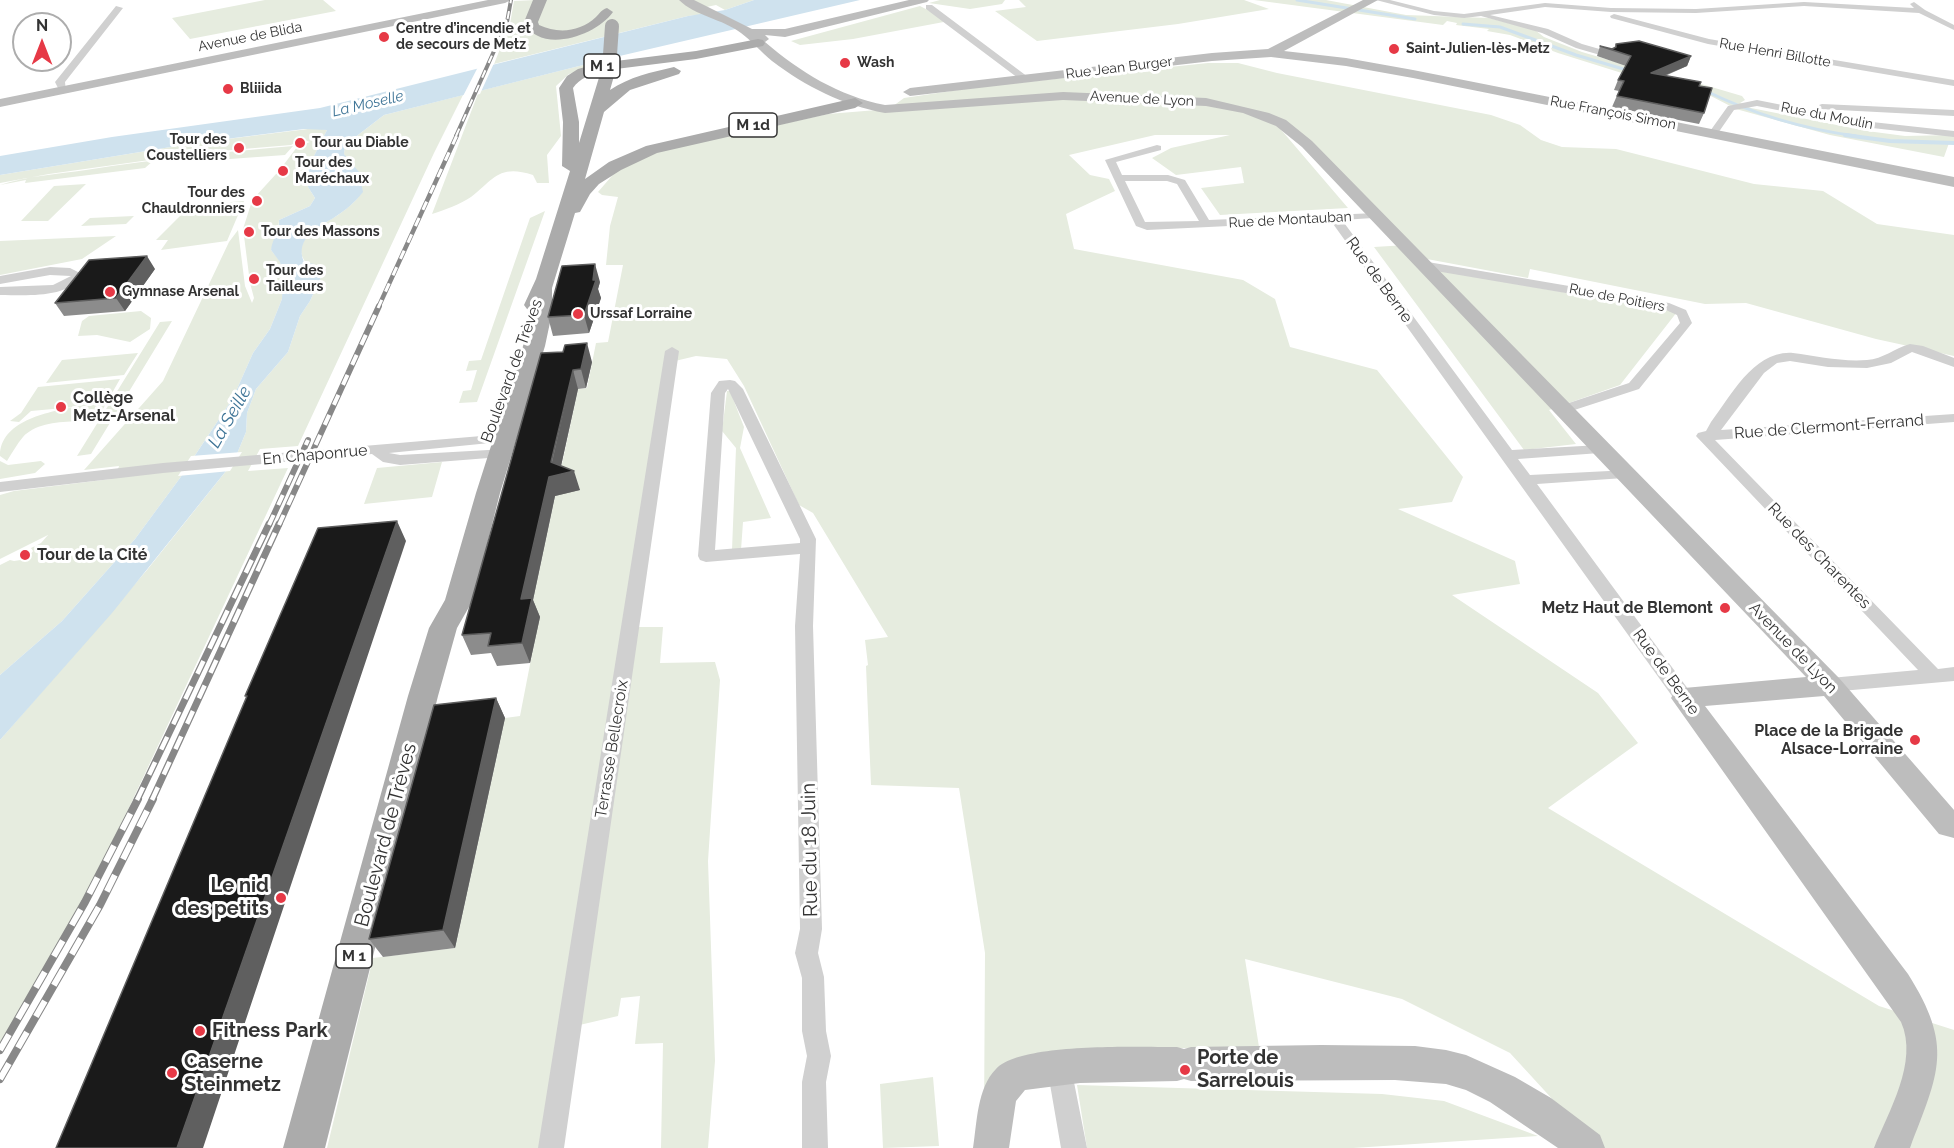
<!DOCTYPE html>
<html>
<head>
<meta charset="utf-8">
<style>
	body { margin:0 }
	#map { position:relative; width:1954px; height:1148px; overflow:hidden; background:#fff; font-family:Raleway,sans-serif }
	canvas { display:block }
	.north { position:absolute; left:12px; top:12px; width:60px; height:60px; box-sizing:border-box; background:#fff; border:2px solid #adadad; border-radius:50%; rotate:0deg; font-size:16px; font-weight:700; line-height:24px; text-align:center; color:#333 }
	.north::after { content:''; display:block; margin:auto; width:21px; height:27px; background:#e63946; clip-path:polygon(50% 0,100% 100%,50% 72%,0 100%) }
</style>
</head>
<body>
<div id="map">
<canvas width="1954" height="1148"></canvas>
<div class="north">N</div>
</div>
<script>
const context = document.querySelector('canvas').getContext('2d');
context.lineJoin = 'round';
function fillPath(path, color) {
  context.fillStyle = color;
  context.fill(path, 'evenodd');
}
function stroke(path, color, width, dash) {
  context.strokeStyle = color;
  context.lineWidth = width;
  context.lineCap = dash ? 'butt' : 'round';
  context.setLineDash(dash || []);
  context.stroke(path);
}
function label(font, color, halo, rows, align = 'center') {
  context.font = font + ' Raleway,sans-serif';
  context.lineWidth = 6;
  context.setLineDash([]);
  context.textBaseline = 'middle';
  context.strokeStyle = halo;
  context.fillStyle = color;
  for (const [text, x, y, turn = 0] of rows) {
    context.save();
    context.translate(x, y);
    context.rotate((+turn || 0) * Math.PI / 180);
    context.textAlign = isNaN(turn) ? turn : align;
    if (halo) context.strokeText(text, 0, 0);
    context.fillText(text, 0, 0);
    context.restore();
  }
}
fillPath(new Path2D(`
	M265,0h58l13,11 -146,28 -18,-21z
	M536,0h218l-29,10 -9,-5 -19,4 9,5 -18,2 -194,48 16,-40 4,-23z
	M940,0h65l-3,4 -32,5 -41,-6z
	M1019,0h225l25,9 -91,15 -141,17 -42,-30 31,-4z
	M1254,0h72l80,15 83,3 46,12 9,7 38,15 95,28 4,-2 61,18 3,4 -5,3 11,5 116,23 38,5 49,-1v9l-5,-1 -5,14 -114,-22 -94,-26 -29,-15 -82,-20 -67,-21 -48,-18 -23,-4 2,-2 -33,-4 1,-2 -10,-2 -4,4z
	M920,6l29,15 -96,18 -53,6 -9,-4z
	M611,58l-2,4 -40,12 -13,12 5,50 -14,19 2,28h-12l-4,-8c-34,-11 -39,4 -62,22 -10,7 -27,13 -39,17l47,-123z
	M1208,63h30l39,10 214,42 29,10 21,15 21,7 54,2 138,35 69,7 54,33 77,11v121l-78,-17 -130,-36 -41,1 -175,-35 -2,9 -117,-22 7,11 259,45 -57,73 -71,25 27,34 -52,6 -150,-203 33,-2 -31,-36 -99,-84 71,83 -128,7 -19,-27 43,-5 -3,-16 -65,8 -24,-17 19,-10 59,-13h-75l-86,20 21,20 19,4 6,12 -49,23 8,35 169,31 32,19 15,48 87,23 86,107 -11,25 -54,7 117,52 5,23 -68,11 146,98 40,50 -90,65 331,198 75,24v118h-352l-13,-9 -79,-86 -108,-54 -157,-40 14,88 -154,2 -55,4 -66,69 1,-169 -26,-165 -88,-3 -5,-119 2,-1 -3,-25 23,-3 -75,-124 -14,-8 -55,-119 -17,-27 -31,-3 -21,5 -37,266h25l-3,36 55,-1 5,18 -12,181 7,200 -7,87h-47l2,-105 -28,1 5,-48 -19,2 -3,18 -47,11 -20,121h-224l46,-190 82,-10 50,-230 15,-2 19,-98h-10l49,-229 9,-1 9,-45 12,-1 1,-5 14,-72h-17l4,-39 8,-29 -16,-2 -4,-3 19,-22 38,-18 173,-38 61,-5 15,-11 74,-11z
	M463,95l-29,58 -136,293 -38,3 -12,22 40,-3 -205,438 -83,138v-304l147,-170 87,-109 12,-29 1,-19 9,-24 32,-37 12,-36 10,-15 11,-24c-5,-5 -14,-11 -17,-17 -13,-22 21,-36 34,-45 10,-7 18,-14 24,-23l-18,-38 1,-9 39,-30z
	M316,128l11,2 -22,44 3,13 7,11 -5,8 -31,14 -1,12 -7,18 9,11 3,13 -1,25 -12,30 -17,24 -20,45 -53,80 -45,61 -73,82 -62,54v-110l10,-5 4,1 13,-2 6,-8 -2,-3 10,-5 7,-8 -48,24v-64l14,-4 97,-12 6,-6 2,-7 -35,4 79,-89 66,-139 9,-12 7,56 7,17 2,-5 -4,-15 10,-6 -11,-2 -5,-39 10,-6 -11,-1 8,-25 11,-4 -1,-2 -6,-1 21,-23 12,-4 -1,-2 -5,-1 15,-20 13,-5 -9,-3 -10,6 -48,4 -4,-2 -7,3 -48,5 -7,-1 -6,3 -122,17 -49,9v-8l195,-32z
	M293,146l-8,9 -69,5 5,-7 -68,8 -8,7 -120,15 1,-3 -26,5c26,-9 58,-11 86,-15 69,-11 138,-18 207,-24z
	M86,184l-38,37h-27l33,-35z
	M244,201l-17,40 -66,9 7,-10h-12l35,-35z
	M545,211l-68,191 -18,1 4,-12 8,-1 6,-20 -11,1 3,-10 12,-1 49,-142z
	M134,216l-8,8 -45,2 9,-8z
	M116,236l-34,23 -82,16v-34z
	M141,311l10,7 -1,11 -20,13 -33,-7 -19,1 4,-15 7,-5z
	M172,321l-81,133 -14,2 83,-134z
	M138,353l-14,22 -78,8 16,-23z
	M120,379l-25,44c-20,-3 -57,-3 -72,14 -6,7 -11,16 -16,24l-7,-5c0,-35 47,-44 75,-49l-44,4 -12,11 -9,-1 11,-8 17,-26z
	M727,391h3l14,36 -4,21 31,70 -28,4 -2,28h-9l4,-102 -14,-17z
	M0,461l8,4 33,-4 4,3 -10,9 -35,6z
	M442,462l-10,35 -68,7 13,-36z
	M933,1077l6,69 -56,2 -3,-64z
	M1077,1085l305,9 62,7 94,35 -185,12h-266z`), '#e6ecdf');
fillPath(new Path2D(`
	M754,0h106l-249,58 -227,57 -39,30 -1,9 15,18 4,20c-8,10 -17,18 -28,25 -16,10 -41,21 -31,45l10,2 7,13 -11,24 -10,15 -12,36 -32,37 -9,24 -1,19 -12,29 -122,152 -112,127v-65l62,-54 73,-82 45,-61 53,-80 20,-45 17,-24 12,-30 1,-25 -3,-12 -9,-12c1,-11 9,-19 8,-30l31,-14 5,-8 -7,-11 -3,-13 22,-44 -23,-1 -109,14 -195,32v-19l112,-19 208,-29 368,-92 37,-6z`), '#cfe2ee');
fillPath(new Path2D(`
	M495,61l-15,33 -18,4 17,-33z
	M242,452l-12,19 -52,5 13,-20z`), '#fff');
stroke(new Path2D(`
	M1297,0l118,19
	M1463,24l37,3 76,28 54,16
	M1706,91c47,23 98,38 150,45`), '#cfe2ee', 3);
stroke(new Path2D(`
	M1845,135l45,6 64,2`), '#cfe2ee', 4);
fillPath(new Path2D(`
	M1376,0h14l44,11 30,3 81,-11 66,5 85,1 108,-7 110,6 -4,-4 4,-2 11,8 29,15v5l-35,-17 -115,-7 -108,7 -85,-1 -66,-5 -55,8 58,14 34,15 28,8v4l-3,1 -31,-9 -34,-15 -61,-17 -17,2 -30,-3z
	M926,5h6l96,72v4h-6l-96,-72z
	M116,6l7,2 -58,74 1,10h-6l-5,-10z
	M1614,14l95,25 245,41v6l-246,-42 -97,-26 -1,-2z
	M1757,100l106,21 91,10v6l-91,-10 -106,-21 -23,4 -18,26h-6l-2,-2 20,-28z
	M1822,104l132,6v6l-135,-7v-4z
	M1157,145l4,1v4l-45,12 6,13h46l17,5 24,40 168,-7 2,2 -6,3 -31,2 170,230 88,-5 7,4 -7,4 -82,6 12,16 99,-5 2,3 -7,5 -87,6 154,209 2,5 -2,5 -7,2 -7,-2 -346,-482 -184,9 -11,-4 -31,-66zM1125,181h42l10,3 22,37 -54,1z
	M1422,261l247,42 17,7 6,13 -53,66 -77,25 -7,-4 2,-3 72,-24 51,-60 -3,-8 -11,-5 -248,-42v-6z
	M50,267l20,1 14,7c-18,24 -57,20 -84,20v-8l53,-2 18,-9 -21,-1 -50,9v-8z
	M1910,344l13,2 31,12v9l-42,-15 -21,11 -24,5 -39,-1 -38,-6 -13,2 -13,10 -43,57 233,-16v8l-239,18 223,229 16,-2v14l-124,11 -6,-2 -3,-5 3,-5 6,-2 88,-8 -222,-234 2,-3 8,-2 5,-9c20,-26 43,-72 82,-69 24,3 48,9 74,7 16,-1 28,-12 43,-16z
	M672,347l7,4 -115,797h-26l127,-797z
	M730,380l5,1 8,8 73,150 -3,87 9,303 -4,24 6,24 2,54 5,25 -5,26 2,66h-26v-66l5,-26 -5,-25v-53l-7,-25 5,-24 -5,-303 5,-72 -94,8 -6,-2 -2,-4 13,-163 8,-12zM728,389l72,150v4l-85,7 10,-157z
	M505,434l7,4 -2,3 -121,12 11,2 106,-6 2,3 -7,5 -101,8 -17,-3 -11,-8 -209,19 -163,19v-10l163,-19z
	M1059,1055l8,4 4,8 16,81h-26l-14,-81 4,-8z`), '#d0d0d0');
fillPath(new Path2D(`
	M488,0h23l-6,3 -505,104v-8z
	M679,0h15l58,29h33l124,-29h20l-2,2 -142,35 -20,-2 4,4 -4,3c35,30 74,54 120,63l178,-13 143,6 63,15 17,7 26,21 527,537 115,132v28l-15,-4 -115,-138 -119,10 203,268c46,73 31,98 2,174h-36c14,-36 45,-86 27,-126l-230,-324 4,-7 9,-3 122,-11 -504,-530 -26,-21 -33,-13 -37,-7 -143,-6 -178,13c-42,-8 -79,-26 -113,-52 -11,-9 -20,-20 -31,-28 -18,-14 -46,-17 -62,-33z
	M1363,0h15l-94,51 62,7 67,12 541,107v10l-541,-109 -67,-12 -75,-9 -59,4 -302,35 -7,-4 7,-4 302,-35 56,-4z
	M1321,1045l94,1 31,4 20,5 49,22 36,21 49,37 5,13h-47l-68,-46 -24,-12 -20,-6 -51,-4 -204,1 -7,-2 -7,2 -97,2 -55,7 -9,11 -7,47h-36c4,-25 4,-60 23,-79 24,-27 143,-22 181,-22l7,2 7,-2z`), '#bdbdbd');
fillPath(new Path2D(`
	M533,0h14l-9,22 1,3c19,9 41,7 57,-8 4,-4 5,-7 11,-9l6,4c-17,24 -73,43 -89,10z
	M758,39l5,1 2,3 -2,3 -67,13 -80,10 -6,21c19,-13 42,-18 64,-23l7,4 -2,3 -49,16 -26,22 -19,67 24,-17 37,-16 209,-48 8,5 -8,5 -198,45 -36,17 -22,14 -9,10 -10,18 -5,1 -23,75v25l-7,33 -45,147 -27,107 -16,28 -19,68 -113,452h-42l125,-452 21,-68 16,-28 31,-107 47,-147 9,-35 -5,-2 -3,-4 12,-26 34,-108 -8,-5 1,-44 -4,-34 8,-12 11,-7 22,-6 96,-12zM601,71l-22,72v-21l-6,-34c7,-10 17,-13 28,-17z`), '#ababab');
const railFar4 = new Path2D(`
	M456,136l51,-114 4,-22`);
const railFar3 = new Path2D(`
	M378,308l79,-173`);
const railFar2 = new Path2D(`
	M269,525l39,-85
	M279,525l100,-219`);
const railFar1 = new Path2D(`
	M137,800l132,-276
	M152,800l127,-276`);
const rail = new Path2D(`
	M0,1050l85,-148 53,-103
	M0,1079l100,-174 53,-106`);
stroke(railFar4, '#888', 4);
stroke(railFar3, '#888', 4.5);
stroke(railFar2, '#888', 6);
stroke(railFar1, '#888', 7);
stroke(rail, '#888', 8);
stroke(railFar4, '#fff', 2, [8]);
stroke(railFar3, '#fff', 3, [9]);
stroke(railFar2, '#fff', 4, [11]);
stroke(railFar1, '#fff', 4.5, [14]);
stroke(rail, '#fff', 6, [18]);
stroke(new Path2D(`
	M609,69l3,-43`), '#ababab', 14);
fillPath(new Path2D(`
	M1616,44l75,12 -4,10 -22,10 34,10 5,27 -5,11 -87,-17 7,-16 -5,-1 4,-10 8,-14 -29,-10 3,-10 12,3 3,-1z
	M155,269l-30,42 -61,5 -9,-13z
	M600,282l-2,7 3,9 -12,35 -36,3 -5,-19z
	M541,353l51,9 -6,26 -8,1 -17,77 19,24 -25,6 -22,104 7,17 -10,46 -33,3 -6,-13 -20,2 -9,-20z
	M496,698l9,20 -50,230 -72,9 -14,-18z`), '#8c8c8c');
fillPath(new Path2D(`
	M1691,56l-4,10 -41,17 5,-10z
	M147,256l8,13 -30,42 -9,-13z
	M595,264l5,18 -2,7 3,9 -12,35 -5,-18 9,-35z
	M587,343l5,19 -6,26 -5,-19z
	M573,370l5,19 -19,86 15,-4 6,19 -25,6 -22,104 7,17 -10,46 -8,-20 -1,-44z
	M397,521l9,20 -203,607h-26z
	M496,698l9,20 -50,230 -12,-18z`), '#5f5f5f');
const building = new Path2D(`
	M1639,41l52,15 -40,17 50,9 -2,4 13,2 -8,25 -87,-17 7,-15 -6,-1 13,-24 -31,-10 12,3 4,-2v-3z
	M147,256l-31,42 -61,5 34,-43z
	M595,264l-2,16h3l-12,35 -36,2 14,-51z
	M587,343l-6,26 -8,1 -22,92 23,9 -25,6 -28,122 11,-1 -10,45 -34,3 3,-13 -29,2 79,-282 22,-1 2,-7z
	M397,521l-220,627h-121l191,-452h-2l73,-168z
	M496,698l-53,232 -74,9 65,-234z`);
fillPath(building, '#1a1a1a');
stroke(building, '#5f5f5f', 1.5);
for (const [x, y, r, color] of [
	[384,37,6,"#e63946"],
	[1394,49,6,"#e63946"],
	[845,63,6,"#e63946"],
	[228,89,6,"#e63946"],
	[300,143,6,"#e63946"],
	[239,148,6,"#e63946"],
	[283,171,6,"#e63946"],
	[257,201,6,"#e63946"],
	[249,232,6,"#e63946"],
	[254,279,6,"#e63946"],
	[110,292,6,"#e63946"],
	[578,314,6,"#e63946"],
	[61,407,6,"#e63946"],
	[25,555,6,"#e63946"],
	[1725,608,6,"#e63946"],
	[1915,740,6,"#e63946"],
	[281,898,6,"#e63946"],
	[200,1031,6,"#e63946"],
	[1185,1070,6,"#e63946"],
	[172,1073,6,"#e63946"]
]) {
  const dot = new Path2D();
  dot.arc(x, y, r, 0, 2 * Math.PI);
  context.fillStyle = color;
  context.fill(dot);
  stroke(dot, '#fff', 2);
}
label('bold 14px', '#333', '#fff', [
	["Centre d’incendie et",396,29],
	["de secours de Metz",396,45],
	["Saint-Julien-lès-Metz",1406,49],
	["Wash",857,63],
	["Bliiida",240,89],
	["Tour des",227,140,"right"],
	["Coustelliers",227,156,"right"],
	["Tour au Diable",312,143],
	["Tour des",295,163],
	["Maréchaux",295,179],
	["Tour des",245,193,"right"],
	["Chauldronniers",245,209,"right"],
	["Tour des Massons",261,232],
	["Tour des",266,271],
	["Tailleurs",266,287],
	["Gymnase Arsenal",122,292],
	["Urssaf Lorraine",590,314]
], 'left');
label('14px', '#333', '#fff', [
	["Avenue de Blida",250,37,-11],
	["Rue Henri Billotte",1775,53,10],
	["Rue Jean Burger",1119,68,-7],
	["Avenue de Lyon",1142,99,3],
	["Rue François Simon",1613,113,11],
	["Rue du Moulin",1827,116,11],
	["Rue de Montauban",1290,220,-3],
	["Rue de Poitiers",1617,298,11]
]);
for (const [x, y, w] of [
	[602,66,36],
	[753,125,48],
	[354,956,36]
]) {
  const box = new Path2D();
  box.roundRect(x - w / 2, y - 12, w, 24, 4.5);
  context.fillStyle = '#fff';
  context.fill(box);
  stroke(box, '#333', 1.5);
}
label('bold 15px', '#333', null, [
	["M 1",602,66],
	["M 1d",753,125],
	["M 1",354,956]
]);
label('italic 15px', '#3f7597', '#fff', [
	["La Moselle",368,104,-13]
]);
label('16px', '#333', '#fff', [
	["Rue de Berne",1379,280,54],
	["Boulevard de Trèves",512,371,-70],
	["Rue de Clermont-Ferrand",1829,427,-4],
	["En Chaponrue",315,455,-5],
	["Rue des Charentes",1819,556,46],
	["Avenue de Lyon",1793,648,46],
	["Rue de Berne",1666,672,54],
	["Terrasse Bellecroix",612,749,-81]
]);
label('bold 16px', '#333', '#fff', [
	["Collège",73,398],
	["Metz-Arsenal",73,416],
	["Tour de la Cité",37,555],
	["Metz Haut de Blemont",1713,608,"right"],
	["Place de la Brigade",1903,731,"right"],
	["Alsace-Lorraine",1903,749,"right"]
], 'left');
label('italic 18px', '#3f7597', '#fff', [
	["La Seille",230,417,-60]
]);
label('20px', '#333', '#fff', [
	["Boulevard de Trèves",386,835,-75],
	["Rue du 18 Juin",810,850,-91]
]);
label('bold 20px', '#333', '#fff', [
	["Le nid",269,886,"right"],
	["des petits",269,909,"right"],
	["Fitness Park",212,1031],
	["Porte de",1197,1058],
	["Sarrelouis",1197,1081],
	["Caserne",184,1062],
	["Steinmetz",184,1085]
], 'left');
</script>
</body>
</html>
